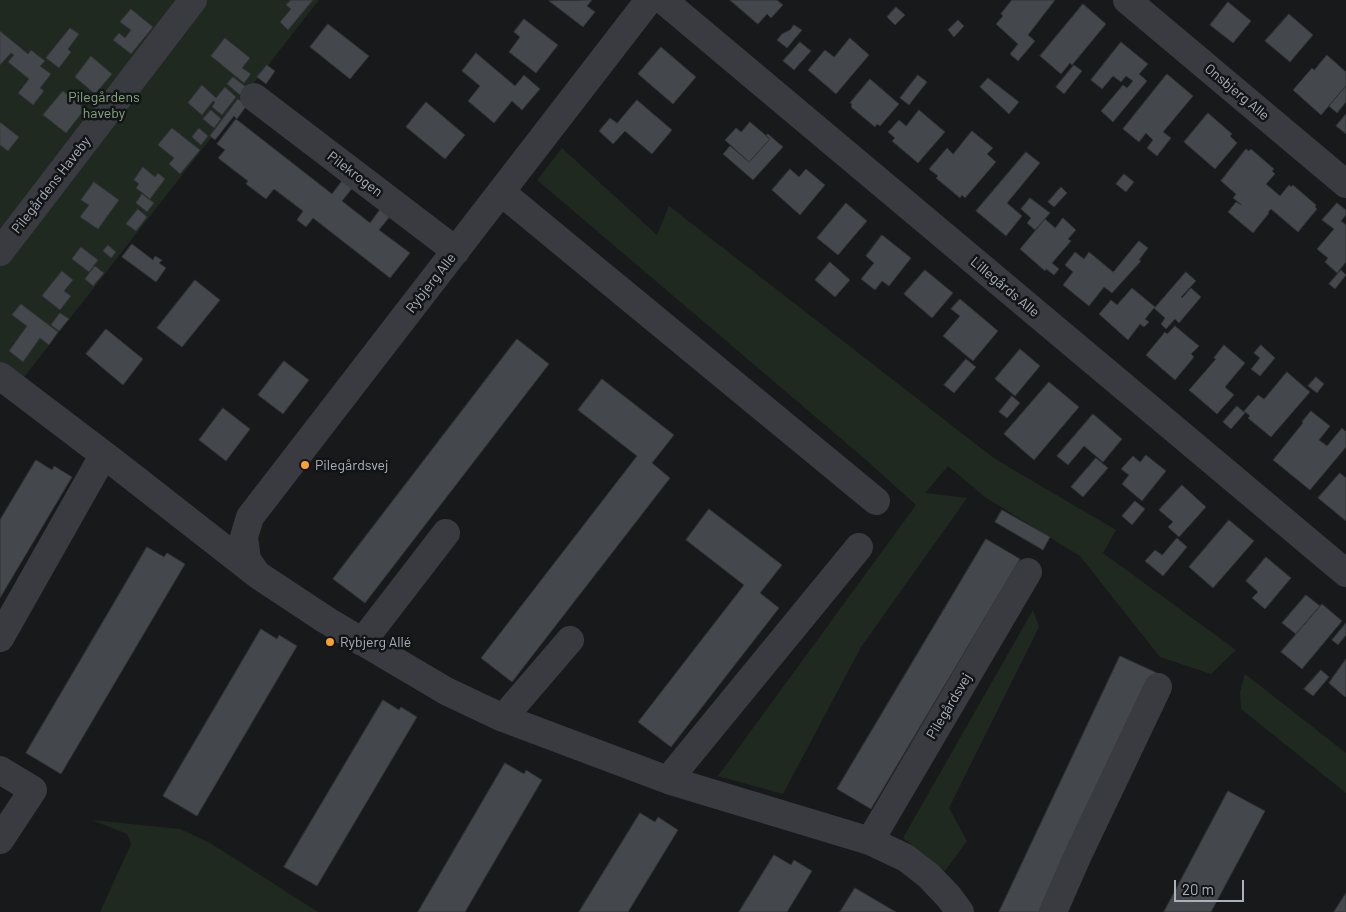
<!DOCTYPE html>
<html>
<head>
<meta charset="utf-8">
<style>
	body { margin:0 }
	#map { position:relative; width:1346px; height:912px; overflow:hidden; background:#18191b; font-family:Barlow,sans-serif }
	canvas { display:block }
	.scale { position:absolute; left:1174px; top:880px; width:70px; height:22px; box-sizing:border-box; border:2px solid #aab1bb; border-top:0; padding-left:6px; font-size:15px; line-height:18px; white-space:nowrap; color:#aab1bb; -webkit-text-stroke:4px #131416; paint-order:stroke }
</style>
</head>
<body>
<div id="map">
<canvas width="1346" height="912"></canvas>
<div class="scale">20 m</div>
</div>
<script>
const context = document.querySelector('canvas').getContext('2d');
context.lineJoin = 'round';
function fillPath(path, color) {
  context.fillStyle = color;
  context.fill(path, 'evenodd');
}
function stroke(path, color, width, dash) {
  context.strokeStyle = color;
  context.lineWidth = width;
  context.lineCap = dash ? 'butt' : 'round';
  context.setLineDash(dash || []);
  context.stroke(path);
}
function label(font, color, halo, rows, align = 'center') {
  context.font = font + ' Barlow,sans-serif';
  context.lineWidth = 5;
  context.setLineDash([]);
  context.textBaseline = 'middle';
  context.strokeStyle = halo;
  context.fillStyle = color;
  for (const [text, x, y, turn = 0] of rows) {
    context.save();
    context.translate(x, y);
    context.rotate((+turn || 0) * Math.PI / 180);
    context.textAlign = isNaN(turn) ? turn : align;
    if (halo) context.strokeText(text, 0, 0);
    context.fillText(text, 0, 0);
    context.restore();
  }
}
fillPath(new Path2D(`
	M0,0h319l-298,381 -21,-17z
	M562,148l95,87 12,-29 326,253 121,71 -13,23 133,97 -25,24 -51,-17 -80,-101 -95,-59 -37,-31 -23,27 42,5 -106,149 -78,147 -65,-18 198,-271 -51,-46 -328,-279z
	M1033,610l6,17 -90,181 18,33 -22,30 -42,-33z
	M1245,674l101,79v40l-105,-84 -1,-17z
	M92,820l88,9 30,14 108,69h-218l31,-68 -4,-10z`), '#202920');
const building = new Path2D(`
	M291,0h22l-25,30 -8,-8 11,-13 -5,-4z
	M592,0l-5,6 8,6 -12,15 -34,-26z
	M730,0h47l6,5 -12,13 -4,-4 -9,10z
	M1012,0h43l-27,35 7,6 -17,20 -8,-7 8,-10 -22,-20 7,-8 -2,-2z
	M1228,2l23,19 -18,22 -23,-18z
	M1083,4l23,20 -34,41 -2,-2 -9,11 -21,-18z
	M896,7l9,8 -10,10 -8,-8z
	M131,9l22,18 -22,27 -18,-14 6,-7 6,5 6,-8 -11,-8z
	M1289,14l24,21 -23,27 -25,-21z
	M524,19l34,26 -22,28 -27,-21 11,-15 -6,-5z
	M958,20l6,6 -10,11 -6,-7z
	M328,24l41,32 -19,23 -40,-32z
	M794,25l8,5 -15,18 -10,-8 5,-6 8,-4z
	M70,28l9,6 -11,15 3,3 -12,16 -13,-10z
	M0,31l28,23 3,-4 14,11 -5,5 11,8 -11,14 4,3 -11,14 -15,-12 11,-14 -21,-17 6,-7 -3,-2 -11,12z
	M225,38l25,20 -8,10 9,6 -7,9 -33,-27z
	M850,38l19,17 -33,39 -28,-24 17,-20 9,7z
	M800,42l11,9 -17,19 -11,-9z
	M1121,42l27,22 -9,10 8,7 -34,41 -12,-11 22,-26 4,3 6,-7 -7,-5 -5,6 -8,-6 -11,13 -11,-9z
	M661,47l35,30 -23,27 -35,-30z
	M476,53l39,33 9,-11 16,14 -18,21 -10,-9 -18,22 -26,-22 12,-15 -18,-15z
	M1327,55l19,17v14l-25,29 -28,-25 19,-22 2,2z
	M91,56l21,18 -17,20 -20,-17z
	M267,65l8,6 -9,13 -9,-7z
	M1074,65l8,6 -18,23 -8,-7z
	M1167,74l26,22 -30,36 8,6 -14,18 -10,-8 6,-8 -7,-7 -7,9 -16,-13z
	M918,75l9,7 -18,23 -9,-7z
	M233,77l13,10 -6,8 -13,-11z
	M988,78l31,24 -10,12 -29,-27z
	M870,79l29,25 -19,22 -3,-2 -2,3 -24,-20 1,-3 -2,-1z
	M202,85l14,13 9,-11 11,10 -14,18 -10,-8 3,-5 -2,-1 -11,14 -14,-12z
	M1346,86v16l-9,11 -8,-7z
	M63,91l22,18 -19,24 -23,-18z
	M238,99l9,6 -10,14 -3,-3 -19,24 -5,-4z
	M637,100l35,30 -20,24 -27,-23 -12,13 -14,-13 11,-13 7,5z
	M426,102l39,33 -20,24 -39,-32z
	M211,110l10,9 -7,9 -11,-9z
	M919,110l26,22 -27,31 -26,-22 3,-3 -7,-6 11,-12 7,6z
	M1208,113l24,21 -2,2 7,7 -22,26 -31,-27z
	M1346,114v20l-10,-8z
	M236,119l96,75 12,-16 10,8 -12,15 28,22 11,-15 10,7 -12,15 31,23 -20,25 -77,-60 -7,9 -9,-7 6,-9 -29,-22 -8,10 -20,-15 2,-3 -30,-23 7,-8 -8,-6z
	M0,122l19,15 -11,14 -8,-6z
	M750,122l20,17 -21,23 -24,-22 11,-12 5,4z
	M172,128l28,22 -20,24 -11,-10 5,-6 -16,-13z
	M199,128l9,8 -7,9 -9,-8z
	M972,131l21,17 -6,6 9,8 -31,36 -3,-3 -2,3 -24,-20 2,-2 -9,-7 18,-21 6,6z
	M768,134l15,13 -30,33 -30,-26 7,-8 19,16 21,-23 -4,-3z
	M1246,149l3,2 2,-2 23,20 -2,2 3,3 -9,10 14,12 9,-11 2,2 2,-2 23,20 -1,2 2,2 -19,23 -27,-23 -3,3 1,1 -16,20 -25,-21 8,-10 6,3 -9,-7 3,-4 -15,-13z
	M1026,152l14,11 -33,40 15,13 -16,20 -30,-25z
	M143,167l12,10 3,-4 7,6 -15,20 -14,-11 3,-4 -5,-4z
	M790,169l9,8 7,-8 19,16 -25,30 -28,-25z
	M1124,174l10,8 -8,10 -10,-8z
	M94,182l25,18 -21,29 -18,-12 9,-12 -8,-5z
	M1061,187l6,6 -13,14 -6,-5z
	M142,194l12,9 -7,9 -11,-9z
	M1030,198l20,15 -15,17 -8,-7 4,-5 -10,-9z
	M846,203l21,18 -29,34 -21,-17z
	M1337,203l9,7v5l-5,6 5,4v37l-9,11 -12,-11 3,-4 -11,-9 17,-20 -12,-9z
	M138,209l9,8 -11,14 -10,-7z
	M1063,218l13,12 -8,9 3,2 -19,22 7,6 -5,6 -8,-6 -1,2 -25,-22 25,-30 10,9z
	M882,235l29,23 -22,28 -7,-5 -7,9 -14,-11 13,-16 -8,-7z
	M1139,241l9,7 -9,12 2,1 -29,32 -8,-6 -15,19 -26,-21 10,-13 -8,-7 10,-13 9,7 5,-7 24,20z
	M132,244l21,16 2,-4 7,4 -3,3 7,5 -10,14 -34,-25z
	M108,245l8,7 -5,6 -8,-7z
	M81,247l17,13 -9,12 -17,-13z
	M830,262l20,18 -15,17 -20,-17z
	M95,266l9,7 -11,13 -8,-7z
	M925,270l28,23 -21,25 -28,-24z
	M1341,270l5,5 -11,14 -6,-5z
	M62,271l11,9 -9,11 7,5 -11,14 -18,-14z
	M1186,272l10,9 -15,16 1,1 9,-10 10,9 -22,26 -4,-4 -9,10 -5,-5 4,-6 -11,-10 -9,11 4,3 -5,5 -4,-3 -12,16 -29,-26 12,-14 6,5 15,-17 23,19z
	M195,280l25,20 -38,47 -25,-19z
	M960,299l38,32 -25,30 -30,-25 17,-20 -9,-7z
	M21,304l37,28 -9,13 -9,-7 -17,24 -14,-11 18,-25 -15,-11z
	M60,313l9,6 -10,12 -8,-6z
	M1175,326l24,20 -8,8 3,3 -19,23 -29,-25 19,-23 2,2z
	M106,329l37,30 -20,26 -37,-31z
	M517,339l32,25 -184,239 -32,-24z
	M1224,345l21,18 -20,24 9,8 -17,19 -28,-24 27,-31 -2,-1z
	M1261,345l14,13 -15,18 -9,-7 9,-11 -6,-5z
	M1020,349l20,17 -25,30 -20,-17z
	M966,359l10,8 -22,26 -10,-8z
	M284,361l25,19 -26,34 -25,-19z
	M1287,372l23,20 -39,45 -23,-19 2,-2 -6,-5 14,-16 6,4z
	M1316,377l8,7 -7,9 -9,-7z
	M602,379l72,56 -22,28 18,15 -158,204 -31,-24 156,-202 -59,-46z
	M1049,382l30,25 -45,53 -30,-26z
	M1012,396l8,7 -13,15 -8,-6z
	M1237,406l8,7 -14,16 -8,-7z
	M223,408l27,21 -24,32 -27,-21z
	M1311,411l19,15 -11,14 8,6 15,-18 4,4v15l-36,43 -37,-30 30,-37 -1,-1z
	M1093,414l29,25 -19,23 -19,-16 -16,19 -11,-9z
	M1146,455l20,16 -24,30 -20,-17 7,-9 -8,-6 12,-13 7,6z
	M1096,458l12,10 -25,29 -12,-10z
	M36,460l16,10 2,-4 18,11 -72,121v-78z
	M1340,473l6,5v43l-28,-23z
	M1182,485l24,22 -27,30 -11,-10 5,-5 -14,-12z
	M1135,501l10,8 -13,16 -10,-9z
	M709,509l73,56 -22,28 19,15 -108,139 -33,-25 106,-137 -58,-45z
	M1002,510l48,27 -7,13 -48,-28z
	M1229,520l25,21 -41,47 -24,-21z
	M1177,538l10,9 -24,29 -18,-15 10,-11 7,5z
	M986,539l34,20 -149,250 -34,-20z
	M147,547l17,10 3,-4 18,11 -124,210 -35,-21z
	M1266,557l25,21 -26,31 -13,-11 6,-6 -12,-11z
	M1306,595l14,11 -24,28 -14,-11z
	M1322,604l20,17 -40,48 -21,-17z
	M1346,623v12l-8,10 -6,-5z
	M261,629l16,10 2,-4 18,11 -100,170 -34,-20z
	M1120,656l37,17 -113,239h-45z
	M1346,659v37l-1,1 -16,-14z
	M1321,670l8,7 -16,19 -9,-7z
	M383,700l16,10 2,-3 16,10 -100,169 -33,-19z
	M505,763l19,11 2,-4 16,10 -77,132h-47z
	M1228,791l37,20 -54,101h-47z
	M640,813l15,9 3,-5 20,13 -50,82h-49z
	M774,855l17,10 3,-5 18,11 -25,41h-48z
	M855,888l41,24h-56z
	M1346,893v19h-12z`);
fillPath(building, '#44474b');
stroke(building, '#323337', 1);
stroke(new Path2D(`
	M663,0l683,573
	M1127,0l219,184
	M254,97l202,154
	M501,192l375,309
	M0,252l193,-252
	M0,376l116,88 142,111 68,45 120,71 57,27 165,62 202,61 36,17 23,18 20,21 11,15
	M257,574l-10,-14 -3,-23 6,-20 399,-517
	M0,638l103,-182
	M362,642l84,-109
	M503,718l67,-78
	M0,770l33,20 -33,50
	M668,780l191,-233
	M870,841l158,-269
	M1053,912l25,-57 80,-168`), '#393b40', 28);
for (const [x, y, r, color] of [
	[305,465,5,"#f9a032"],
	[330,642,5,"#f9a032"]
]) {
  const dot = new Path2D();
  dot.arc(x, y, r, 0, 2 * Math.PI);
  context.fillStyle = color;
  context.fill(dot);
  stroke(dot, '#131416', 2);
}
label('14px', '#aab1bb', '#131416', [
	["Onsbjerg Alle",1237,92,40],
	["Pilekrogen",355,174,37],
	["Pilegårdens Haveby",51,185,-52],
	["Rybjerg Alle",431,283,-52],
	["Lillegårds Alle",1005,287,40],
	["Pilegårdsvej",949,706,-59]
]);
label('14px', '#83a781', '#131416', [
	["Pilegårdens",104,97],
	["haveby",104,113]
]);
label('14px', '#aab1bb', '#131416', [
	["Pilegårdsvej",315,465],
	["Rybjerg Allé",340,642]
], 'left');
</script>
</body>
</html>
